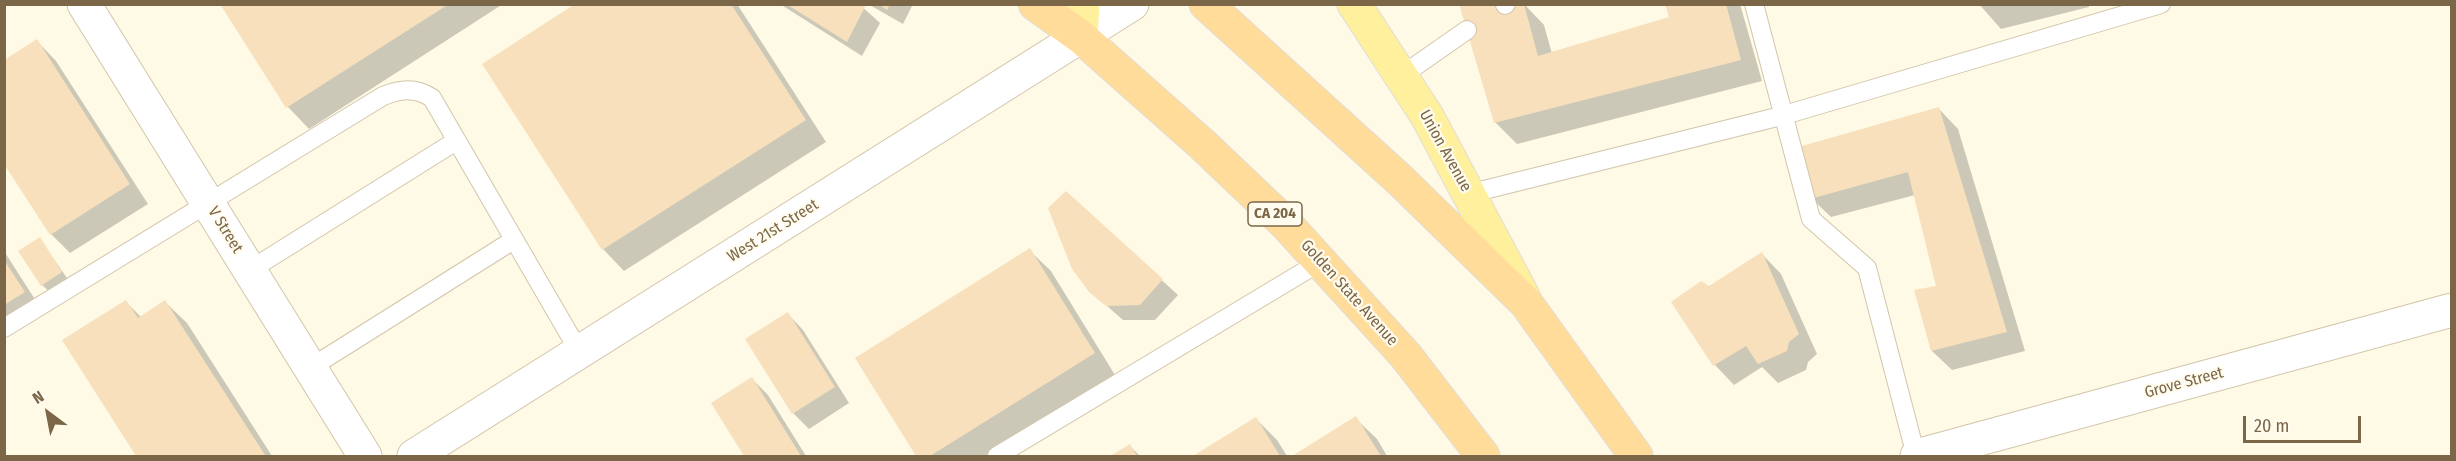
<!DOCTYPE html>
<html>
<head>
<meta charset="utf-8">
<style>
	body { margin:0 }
	#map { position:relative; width:2456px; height:461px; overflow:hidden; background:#fefae6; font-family:"Fira Sans Condensed",sans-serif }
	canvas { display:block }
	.frame { position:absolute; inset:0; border:6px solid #7b6647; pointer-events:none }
	.north { position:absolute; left:18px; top:383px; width:60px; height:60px; -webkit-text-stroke:4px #fffcef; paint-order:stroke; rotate:328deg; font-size:16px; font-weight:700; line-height:24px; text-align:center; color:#7b6647 }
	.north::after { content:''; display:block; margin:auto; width:21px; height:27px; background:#7b6647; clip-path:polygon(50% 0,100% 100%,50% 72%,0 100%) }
	.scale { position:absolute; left:2243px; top:416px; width:118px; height:27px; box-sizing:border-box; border:3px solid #7b6647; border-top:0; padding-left:8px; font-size:18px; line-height:21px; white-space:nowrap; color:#7b6647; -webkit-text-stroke:4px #fffcef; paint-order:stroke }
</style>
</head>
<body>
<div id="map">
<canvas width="2456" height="461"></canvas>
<div class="frame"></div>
<div class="north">N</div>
<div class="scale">20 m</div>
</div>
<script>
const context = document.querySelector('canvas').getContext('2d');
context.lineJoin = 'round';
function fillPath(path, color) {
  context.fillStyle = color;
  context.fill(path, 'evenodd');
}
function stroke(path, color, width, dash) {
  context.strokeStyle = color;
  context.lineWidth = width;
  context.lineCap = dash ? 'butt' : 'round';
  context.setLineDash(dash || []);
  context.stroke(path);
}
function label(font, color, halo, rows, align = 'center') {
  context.font = font + ' "Fira Sans Condensed",sans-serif';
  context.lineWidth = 4.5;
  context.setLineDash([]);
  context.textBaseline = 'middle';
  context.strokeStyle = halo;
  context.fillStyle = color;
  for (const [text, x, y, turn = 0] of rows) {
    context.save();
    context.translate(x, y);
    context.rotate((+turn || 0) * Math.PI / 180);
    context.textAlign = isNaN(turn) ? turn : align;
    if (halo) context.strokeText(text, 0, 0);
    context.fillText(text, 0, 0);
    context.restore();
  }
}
fillPath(new Path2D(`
	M222,4h281l-194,125 -21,-22z
	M577,4h160l89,138 -202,129 -21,-22z
	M780,4h79l21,19 -18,33z
	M868,4h45l-10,20z
	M1461,4h63l20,21 8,29 119,-36 -4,-14h73l22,77 -245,63 -22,-22z
	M1979,4h110v3l-88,22z
	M37,41l19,20 92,143 -78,49 -19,-19z
	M1939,109l19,20 67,222 -73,19 -20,-19 6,-64 -23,-92 -84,22 -20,-19z
	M1066,193l112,102 -23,25h-32l-33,-29z
	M40,239l29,42 -18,12 -9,-8z
	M1029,250l22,21 64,104 -130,81h-67l-61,-98z
	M4,251l39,61 -39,24z
	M1762,254l19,20 36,80 -9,8 -2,8 -28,13 -16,-16 -28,18 -19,-20 -41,-62 35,-16z
	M126,302l15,15 24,-15 22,21 85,133h-134l-74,-115z
	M788,314l15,16 46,73 -40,26 -16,-16 -45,-74z
	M752,379l16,16 38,61h-60l-33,-52z
	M1355,418l22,21 10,17h-92z
	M1256,419l21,21 10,16h-91z
	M1130,446l10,10h-27z`), '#0003');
fillPath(new Path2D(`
	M220,4h229l-163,104z
	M575,4h156l75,116 -204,130 -120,-186z
	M786,4h76l3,3 -18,35z
	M878,4h12l-3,6z
	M1459,4h37v3l28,-3 14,52 131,-39 -4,-13h61l15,56 -247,63z
	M37,39l93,145 -80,51 -46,-71v-104z
	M1939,107l68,225 -76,19 -17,-61 22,-4 -28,-114 -98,27 -15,-51z
	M1066,191l97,88 -23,26 -34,1 -17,-14 -17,-23 -24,-61z
	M40,237l22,35 -21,14 -23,-35z
	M1030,248l65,105 -165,103h-14l-61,-98z
	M1762,252l37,82 -10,8 -2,9 -29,13 -12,-18 -33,20 -42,-64 30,-21 8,5z
	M4,260l21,32 -21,13z
	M126,300l12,18 27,-18 100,155 -129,1 -74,-116z
	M788,312l47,75 -43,27 -47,-75z
	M752,377l49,79h-57l-33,-53z
	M1356,416l25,40h-89z
	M1256,417l24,39h-87z
	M1130,444l7,12h-27z`), '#f7e0bb');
const service = new Path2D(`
	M1754,4l57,215 56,49 49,188
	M1505,5l1,-1
	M1401,76l66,-46
	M1468,194l313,-78 380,-112
	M250,270l206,-129
	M4,328l379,-232c18,-7 32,-9 49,2l148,255
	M310,368l202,-127
	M997,456l323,-194`);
const minor = new Path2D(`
	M84,4l281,452
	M1917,456l535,-146`);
const tertiary = new Path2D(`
	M414,456l718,-452`);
const primary = new Path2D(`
	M1354,4l73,112 96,180
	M1081,37l2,-33`);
const trunk = new Path2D(`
	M1035,4l46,33 122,108 83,79 120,132 77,100
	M1206,4l194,176 126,123 110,153`);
stroke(service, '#d2c5aa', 20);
stroke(minor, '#d2c5aa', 35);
stroke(tertiary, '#d2c5aa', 35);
stroke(primary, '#e2ddd7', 35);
stroke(trunk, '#e2ddd7', 35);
stroke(service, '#fff', 18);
stroke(minor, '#fff', 33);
stroke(tertiary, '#fff', 33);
stroke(primary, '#fff09d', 33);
stroke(trunk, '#ffdc9a', 33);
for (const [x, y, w] of [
	[1275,214,54]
]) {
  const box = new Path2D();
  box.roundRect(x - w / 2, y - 12, w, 24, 4.5);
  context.fillStyle = '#fffcef';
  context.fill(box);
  stroke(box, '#7b6647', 1.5);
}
label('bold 15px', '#7b6647', null, [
	["CA 204",1275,214]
]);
label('16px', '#7b6647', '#fffcef', [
	["Union Avenue",1445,151,61],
	["V Street",225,230,58],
	["West 21st Street",773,231,-32],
	["Golden State Avenue",1349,293,48],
	["Grove Street",2184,383,-15]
]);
</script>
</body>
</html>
